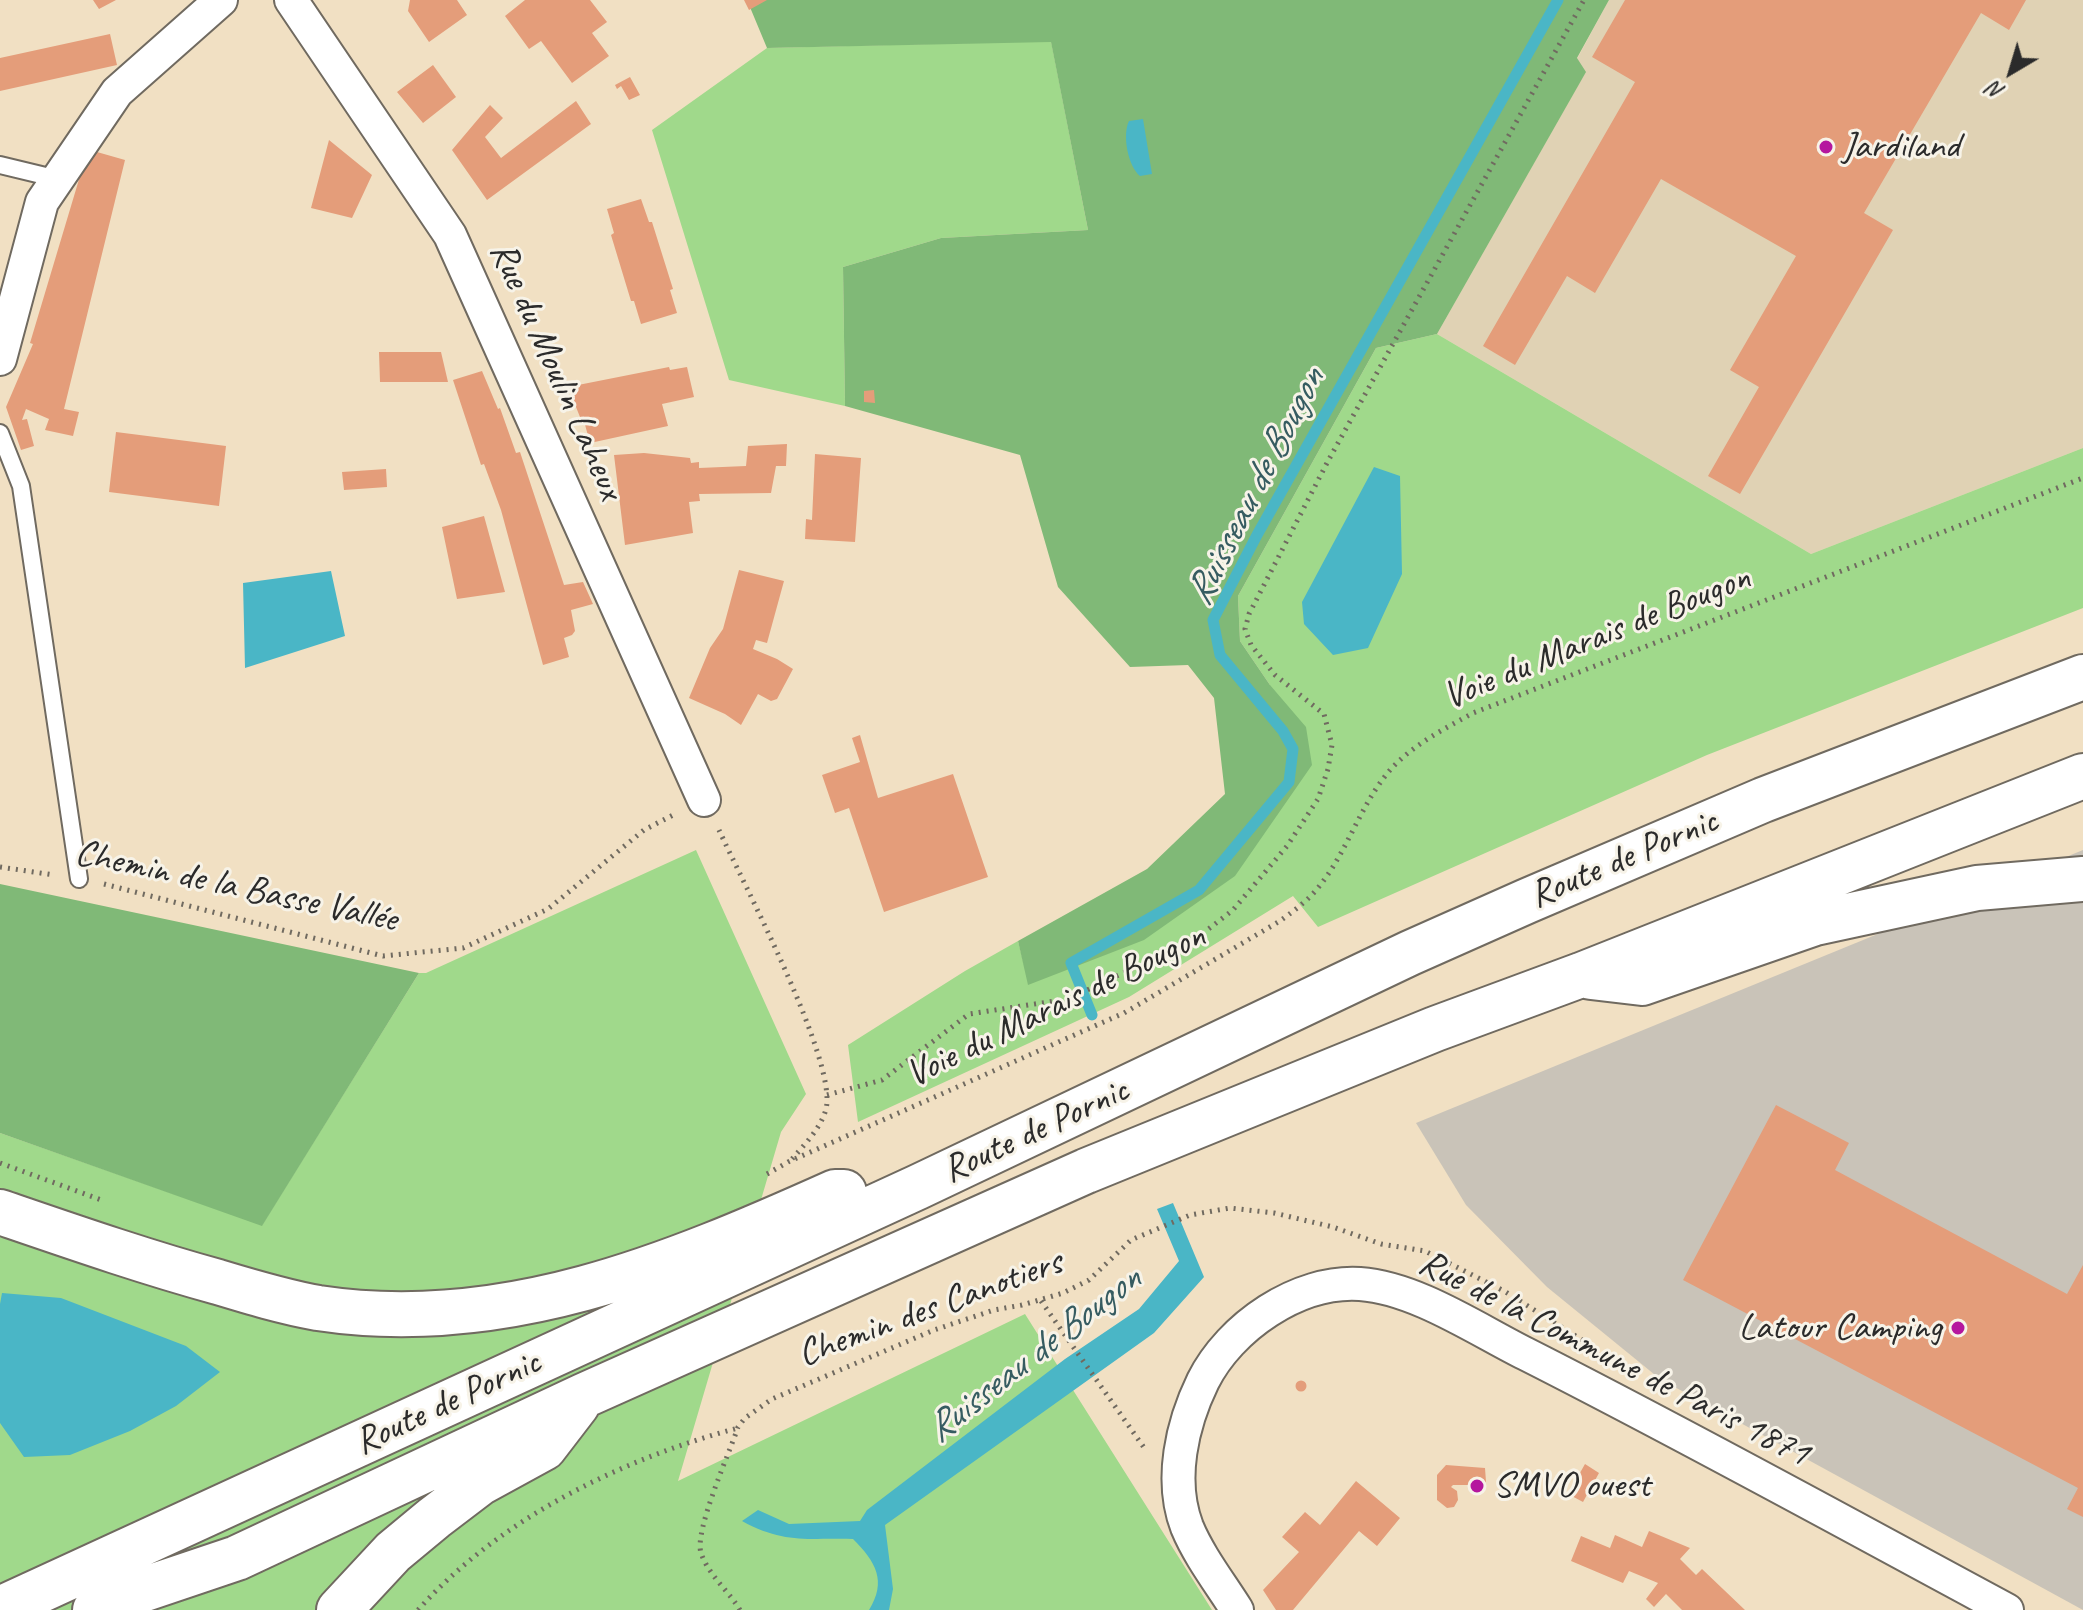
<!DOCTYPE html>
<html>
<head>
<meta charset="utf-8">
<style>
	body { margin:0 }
	#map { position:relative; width:2083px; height:1610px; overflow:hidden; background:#f1e0c3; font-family:Caveat,sans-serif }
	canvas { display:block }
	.north { position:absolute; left:1971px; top:32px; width:80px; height:80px; -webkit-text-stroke:6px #f7f3e8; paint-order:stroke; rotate:218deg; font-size:22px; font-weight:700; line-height:32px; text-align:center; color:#2b2b2b }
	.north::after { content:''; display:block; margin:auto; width:28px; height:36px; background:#2b2b2b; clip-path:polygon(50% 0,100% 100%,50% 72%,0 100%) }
</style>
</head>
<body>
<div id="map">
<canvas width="2083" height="1610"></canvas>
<div class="north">N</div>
</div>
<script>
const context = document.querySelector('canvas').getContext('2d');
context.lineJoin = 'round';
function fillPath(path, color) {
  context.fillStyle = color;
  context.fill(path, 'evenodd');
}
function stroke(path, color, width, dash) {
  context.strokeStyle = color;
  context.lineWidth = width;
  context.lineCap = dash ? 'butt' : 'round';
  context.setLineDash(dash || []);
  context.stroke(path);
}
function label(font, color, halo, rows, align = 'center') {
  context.font = font + ' Caveat,sans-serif';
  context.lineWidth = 6;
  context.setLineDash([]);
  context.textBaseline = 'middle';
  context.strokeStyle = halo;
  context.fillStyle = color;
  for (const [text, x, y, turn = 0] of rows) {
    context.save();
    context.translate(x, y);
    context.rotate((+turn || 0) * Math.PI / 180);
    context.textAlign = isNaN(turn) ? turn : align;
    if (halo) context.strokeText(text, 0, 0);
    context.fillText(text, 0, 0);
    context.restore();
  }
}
fillPath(new Path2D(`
	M1609,0h474v448l-272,106 -374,-220 148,-261 -8,-14z`), '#e0d2b4');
fillPath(new Path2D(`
	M2083,850v760l-423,-231 -113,-92 -81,-82 -50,-82z`), '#c9c3b8');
fillPath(new Path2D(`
	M1051,41l37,189 -147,8 -98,29 2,139 -116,-26 -77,-250 115,-82z
	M1437,334l374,220 272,-106v160l-376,147 -389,172 -25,-31 -164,101 -271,125 -10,-77 117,-74 53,-30 11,43 206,-109 35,-190 -30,-44 -2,-45 138,-248z
	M696,850l110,244 -25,38 -103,349 347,-167 187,296h-1212v-477l262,92 157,-252h7z`), '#a0d98b');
fillPath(new Path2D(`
	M747,0h862l-32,58 9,14 -149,262 -61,14 -138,248 2,45 30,44 36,42 6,38 -77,111 -91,64 -116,45 -10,-44 129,-72 78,-75 -11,-96 -26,-33 -58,2 -72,-80 -38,-132 -175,-49 -2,-139 98,-29 147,-8 -37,-188 -284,6z
	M0,884l419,89 -157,253 -262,-93z`), '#80b977');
fillPath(new Path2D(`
	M1143,119l9,55 -12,2c-12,-10 -18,-41 -11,-55z
	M1374,467l26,9 2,98 -34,74 -35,7 -29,-31 -2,-22z
	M331,571l14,65 -100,32 -2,-85z
	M1173,1203l31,74 -50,56 -269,192 8,64 -4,21h-20c18,-29 7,-48 -16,-71 -46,-1 -69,5 -111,-18l16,-11 31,14 71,-3 7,-11 198,-151 74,-50 40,-48 -22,-52z
	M2,1293l59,5 125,48 34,26 -44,34 -46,25 -60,24 -46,2 -24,-34v-119z`), '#4ab6c6');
stroke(new Path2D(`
	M1092,1015l-21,-52 128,-73 90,-108 4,-33 -10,-18 -63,-76 -7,-35 44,-85 301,-535`), '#4ab6c6', 11);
fillPath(new Path2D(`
	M93,0h23l-17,9z
	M410,0h47l10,15 -38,27 -21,-31z
	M525,0h65l17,22 -15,11 17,23 -37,27 -31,-42 -12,8 -24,-33z
	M744,0h23l-18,10z
	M1625,0h401l-17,30 -28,-17 -117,200 29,17 -153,264 -32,-18 51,-89 -29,-17 66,-114 -135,-77 -66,114 -28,-17 -52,89 -32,-19 152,-264 -43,-25z
	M110,34l7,31 -117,26v-33z
	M433,65l23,32 -33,26 -26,-31z
	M630,77l10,18 -11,5 -8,-14 -4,3 -2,-4z
	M576,101l15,23 -104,76 -35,-50 38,-45 13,13 -18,19 16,21z
	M329,140l43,35 -20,43 -41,-10z
	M90,150l35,10 -61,249 15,3 -6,24 -28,-6 4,-11 -23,-10 -4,11 5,-1 7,27 -13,4 -15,-43 27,-63 -3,-1 56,-187z
	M641,199l8,23h3l21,67 -3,1 7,23 -36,11 -7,-23h-3l-20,-66 3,-2 -7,-24z
	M379,352h62l7,30h-68z
	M669,367l1,3 17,-3 7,30 -32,7 6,22 -78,17 -6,-22 -2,1 -14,-35z
	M482,371l16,38 2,-1 16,45 4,-1 44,133 19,-3 10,22 -22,6 4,21 -3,4 -8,3 5,19 -26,8 -42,-155 -17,-46 -3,1 -28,-85z
	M874,390l1,13 -11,-1v-11z
	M116,432l110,14 -7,60 -110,-14z
	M787,444l-1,22h-10l-5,27 -72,1 1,7 -11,1 4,31 -68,12 -11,-90 30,-2 46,5 1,5 8,-1v6l47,-2 2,-20z
	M815,454l46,4 -6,84 -50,-3 1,-20 6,1z
	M386,469l1,18 -43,3 -2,-18z
	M484,516l21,76 -48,7 -15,-72z
	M739,570l45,11 -17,62 -11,-3 -3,9 24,10 16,10 -16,30 -6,2 -13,-7 -17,31 -16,-11 -36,-16 21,-50 13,-19z
	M860,735l18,63 75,-24 35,103 -104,35 -35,-104 -14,5 -13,-38 38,-13 -8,-24z
	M1776,1105l73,38 -14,27 232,124 16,-29v252l-16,-8 11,-21 -395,-208z
	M1295.5 1386a5.5 5.5 0 1 1 11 0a5.5 5.5 0 1 1-11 0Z
	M1585,1464l14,9 -16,29 -15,-8z
	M1446,1465l39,3 1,14 -4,3h-29l-2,2 6,4 1,9 -4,7 -7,1 -10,-8v-25z
	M1356,1481l44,37 -23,28 -18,-15 -66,79h-17l-13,-20 36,-38 -17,-15 23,-25 15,13z
	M1649,1531l41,17 -10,11 16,16 6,-6 43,41h-63l-16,-16 -12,13 -8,-8 12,-16 -29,-12 -6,12 -52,-22 10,-25 29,12 5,-13 27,12z`), '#e49d7a');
const service = new Path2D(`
	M0,165l58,14
	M0,433l21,53 58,393`);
const minor = new Path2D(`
	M291,0l159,235 254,565
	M0,359l42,-157 75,-110 104,-92
	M1237,1610c-17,-27 -38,-54 -50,-83 -18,-47 -5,-103 16,-146 27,-54 95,-101 157,-97 56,4 116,45 166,70 162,82 321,170 481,256`);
const trunk = new Path2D(`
	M1591,977l51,6 173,-60 162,-35 106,-9
	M0,1212c73,25 145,50 218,70 33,10 66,20 100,26 185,28 352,-42 517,-116h9
	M0,1609l918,-422 492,-234 117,-52 236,-101 320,-123
	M95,1610l32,-15 110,-37 346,-162 503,-225 349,-142 146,-54 502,-199
	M339,1610l54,-58 41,-34 46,-35 64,-35 33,-43`);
stroke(service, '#706a60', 20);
stroke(minor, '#706a60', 36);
stroke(trunk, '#706a60', 48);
stroke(new Path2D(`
	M719,830c23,51 119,232 107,279 -5,19 -21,35 -34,50
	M0,867l54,8
	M104,884l279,72 80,-8 85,-39 96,-79 31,-16
	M827,1095l55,-15 87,-66 99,-15 129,-61 36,-28 54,-64 31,-47 10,-30 4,-24 -8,-31 -49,-39 -24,-30 -6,-16 4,-15 79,-153 256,-461
	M0,1163l104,38
	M767,1174l21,-12 336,-149 156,-92c15,-11 30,-22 41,-37 28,-36 40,-81 70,-115 23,-25 53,-40 82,-56l610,-235
	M1041,1301l104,148
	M418,1610c81,-91 203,-151 320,-182
	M740,1610c-12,-20 -31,-34 -39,-57 -7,-22 29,-101 37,-126l7,-9 27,-19 162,-69 60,-20 28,-5 41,-12 26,-13 42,-40 59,-25 40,-7 44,5 59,14 48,17 44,7 79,40 86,54`), '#706a60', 5, [2, 6]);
stroke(service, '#fff', 16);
stroke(minor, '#fff', 32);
stroke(trunk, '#fff', 44);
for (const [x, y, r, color] of [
	[1826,147,8,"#b5179e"],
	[1958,1328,8,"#b5179e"],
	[1477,1486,8,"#b5179e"]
]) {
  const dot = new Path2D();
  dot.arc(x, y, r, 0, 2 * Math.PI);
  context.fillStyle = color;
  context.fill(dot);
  stroke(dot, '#f7f3e8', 3);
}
label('38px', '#2b2b2b', '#f7f3e8', [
	["Jardiland",1842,147],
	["Latour Camping",1942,1328,"right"],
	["SMVO ouest",1493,1486]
], 'left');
label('38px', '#2b2b2b', '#f7f3e8', [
	["Rue du Moulin Laheux",556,371,66],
	["Voie du Marais de Bougon",1597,638,-22],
	["Route de Pornic",1624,859,-23],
	["Chemin de la Basse Vallée",236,887,12],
	["Voie du Marais de Bougon",1056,1006,-26],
	["Route de Pornic",1036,1131,-25],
	["Chemin des Canotiers",930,1309,-20],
	["Rue de la Commune de Paris 1871",1614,1359,27],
	["Route de Pornic",448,1403,-25]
]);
label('italic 40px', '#365c61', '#f7f3e8', [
	["Ruisseau de Bougon",1256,487,-63],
	["Ruisseau de Bougon",1034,1355,-38]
]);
</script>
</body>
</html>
